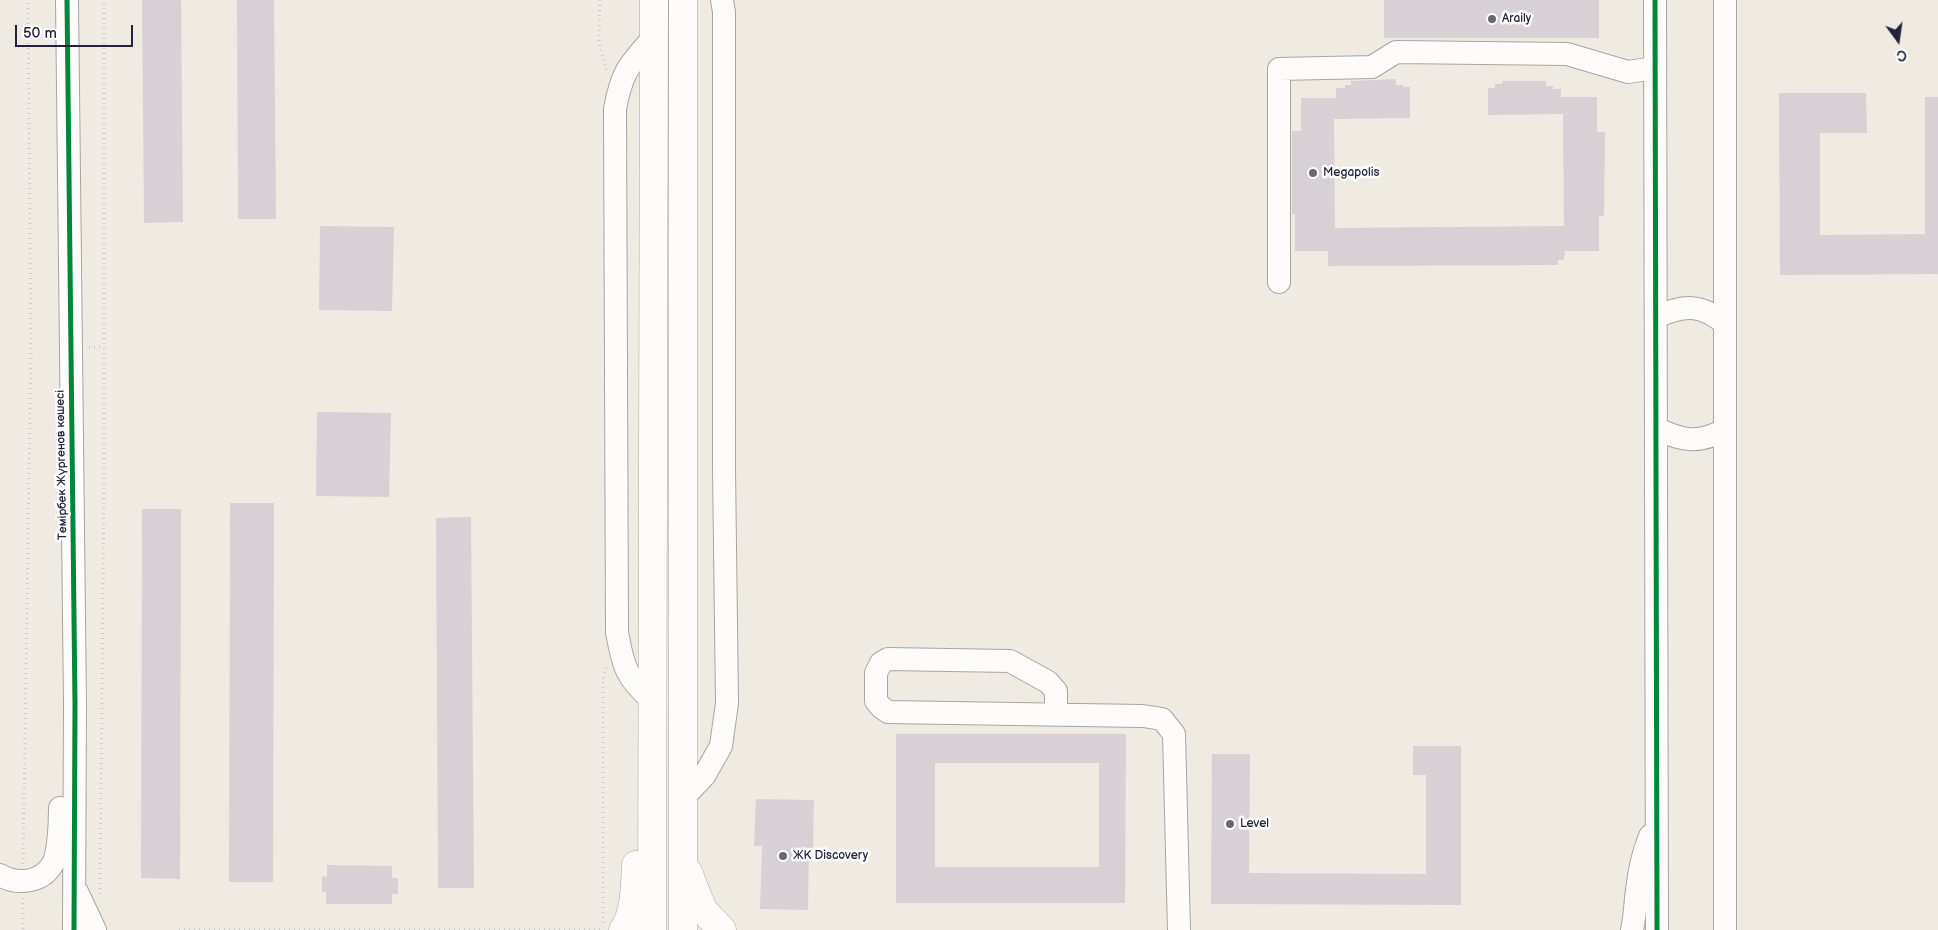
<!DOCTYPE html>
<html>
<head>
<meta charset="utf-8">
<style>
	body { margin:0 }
	#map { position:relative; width:1938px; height:930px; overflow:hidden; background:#efebe2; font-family:"Balsamiq Sans",sans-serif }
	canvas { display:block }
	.north { position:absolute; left:1873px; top:15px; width:50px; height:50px; -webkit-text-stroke:4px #fff; paint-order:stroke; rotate:166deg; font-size:14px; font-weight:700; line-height:20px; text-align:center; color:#22223b }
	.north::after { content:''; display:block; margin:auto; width:18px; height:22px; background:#22223b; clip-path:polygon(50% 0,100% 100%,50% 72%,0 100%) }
	.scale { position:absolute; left:15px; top:25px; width:118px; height:22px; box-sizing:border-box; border:2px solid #22223b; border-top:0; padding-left:6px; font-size:15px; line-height:18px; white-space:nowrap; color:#22223b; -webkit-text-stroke:4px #fff; paint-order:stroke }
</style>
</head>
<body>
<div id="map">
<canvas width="1938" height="930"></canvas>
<div class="north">С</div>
<div class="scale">50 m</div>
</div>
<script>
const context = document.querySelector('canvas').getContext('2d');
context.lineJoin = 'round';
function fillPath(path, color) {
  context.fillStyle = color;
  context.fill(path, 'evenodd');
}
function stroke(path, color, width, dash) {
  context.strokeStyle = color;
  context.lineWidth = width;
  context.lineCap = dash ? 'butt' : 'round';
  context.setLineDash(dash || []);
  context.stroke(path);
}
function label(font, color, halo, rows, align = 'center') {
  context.font = font + ' "Balsamiq Sans",sans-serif';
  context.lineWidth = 5;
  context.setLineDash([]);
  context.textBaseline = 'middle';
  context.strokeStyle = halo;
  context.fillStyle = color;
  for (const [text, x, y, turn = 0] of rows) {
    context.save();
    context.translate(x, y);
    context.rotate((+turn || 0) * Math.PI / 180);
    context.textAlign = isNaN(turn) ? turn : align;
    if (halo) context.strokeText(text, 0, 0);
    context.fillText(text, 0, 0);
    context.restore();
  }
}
fillPath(new Path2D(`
	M142,0h39l2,222 -39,1z
	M237,0h37l2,219h-38z
	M1384,0h215v38h-215z
	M1396,79v6h7v2h7v31l-76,1 1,109 229,-2 -1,-112 -75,1v-27h7v-4h7l1,-3h43v5h7v3h8v8h36v35h8l-1,84h-5v35h-34l-1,9h-6v5l-230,1v-15h-33v-37h-3v-83h9v-33h35v-10h9v-3h6v-4z
	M1779,93h87l1,40h-47v102l105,-1v-137h13v177l-158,1z
	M320,226l74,1 -2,84 -73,-1z
	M317,412l74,1 -2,84 -73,-1z
	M230,503h44l-1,379h-44z
	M142,509h39l-1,370 -39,-1z
	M471,517l3,371h-36l-2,-370z
	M896,734h230l-1,169h-229zM935,763h164v104h-164z
	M1413,746h48v159l-250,-1 1,-150h38l-1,119 177,1v-99h-13z
	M756,799l58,1 -1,48h-4l-1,62 -48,-1 2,-63h-8z
	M327,865l65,1v12h6v16h-6v10h-66v-12h-4v-16l5,1z`), '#d7d0d5');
const minor = new Path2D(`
	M67,0l8,704 -1,226
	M1655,0l2,930
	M1725,0v930
	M1279,282v-213l93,-2 24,-15 171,2 61,18 27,-4
	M1656,317c27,-12 45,-14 69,7
	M1656,428c25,13 43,16 68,2
	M653,701c-27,-23 -30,-35 -36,-69l-2,-523c7,-38 14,-44 39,-72
	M1056,715v-24l-8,-9 -38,-21 -122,-2 -7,4 -5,10v28l5,6 7,5 255,4 19,3 12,15 5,196
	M683,798l21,-22 17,-30 6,-43 -3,-235v-456l-2,-12
	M0,875c17,10 41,8 52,-10 7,-10 8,-44 8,-57
	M77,892l18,38
	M1632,930c3,-13 3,-26 5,-40 2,-18 6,-37 13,-54`);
const major = new Path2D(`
	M683,0v930
	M688,872l15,38 19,20
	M623,930c12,-15 12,-46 13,-65
	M652,930l2,-930`);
stroke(minor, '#a8a5a3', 24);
stroke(major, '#a8a5a3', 29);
stroke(new Path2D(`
	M600,0l-1,42 7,28
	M89,347h15
	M23,864l8,-518 -3,-346
	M100,894l4,-407v-487
	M23,898v32
	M603,923v-243l3,-13
	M179,930h424`), '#cbcaca', 3, [1, 4]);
stroke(minor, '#fdfcfb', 22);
stroke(major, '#fdfcfb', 28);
stroke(new Path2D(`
	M67,0l8,704 -1,226
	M1655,0l2,930`), '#00873e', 5);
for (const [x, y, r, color] of [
	[1492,19,5,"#6a6875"],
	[1313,173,5,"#6a6875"],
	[1230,824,5,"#6a6875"],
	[783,856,5,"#6a6875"]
]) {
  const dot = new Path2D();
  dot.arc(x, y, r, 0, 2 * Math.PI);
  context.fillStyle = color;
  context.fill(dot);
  stroke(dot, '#fff', 2);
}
label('12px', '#22223b', '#fff', [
	["Araily",1502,19],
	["Megapolis",1323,173],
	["Level",1240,824],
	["ЖК Discovery",793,856]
], 'left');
label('12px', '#22223b', '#fff', [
	["Темірбек Жүргенов көшесі",62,465,-91]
]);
</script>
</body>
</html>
